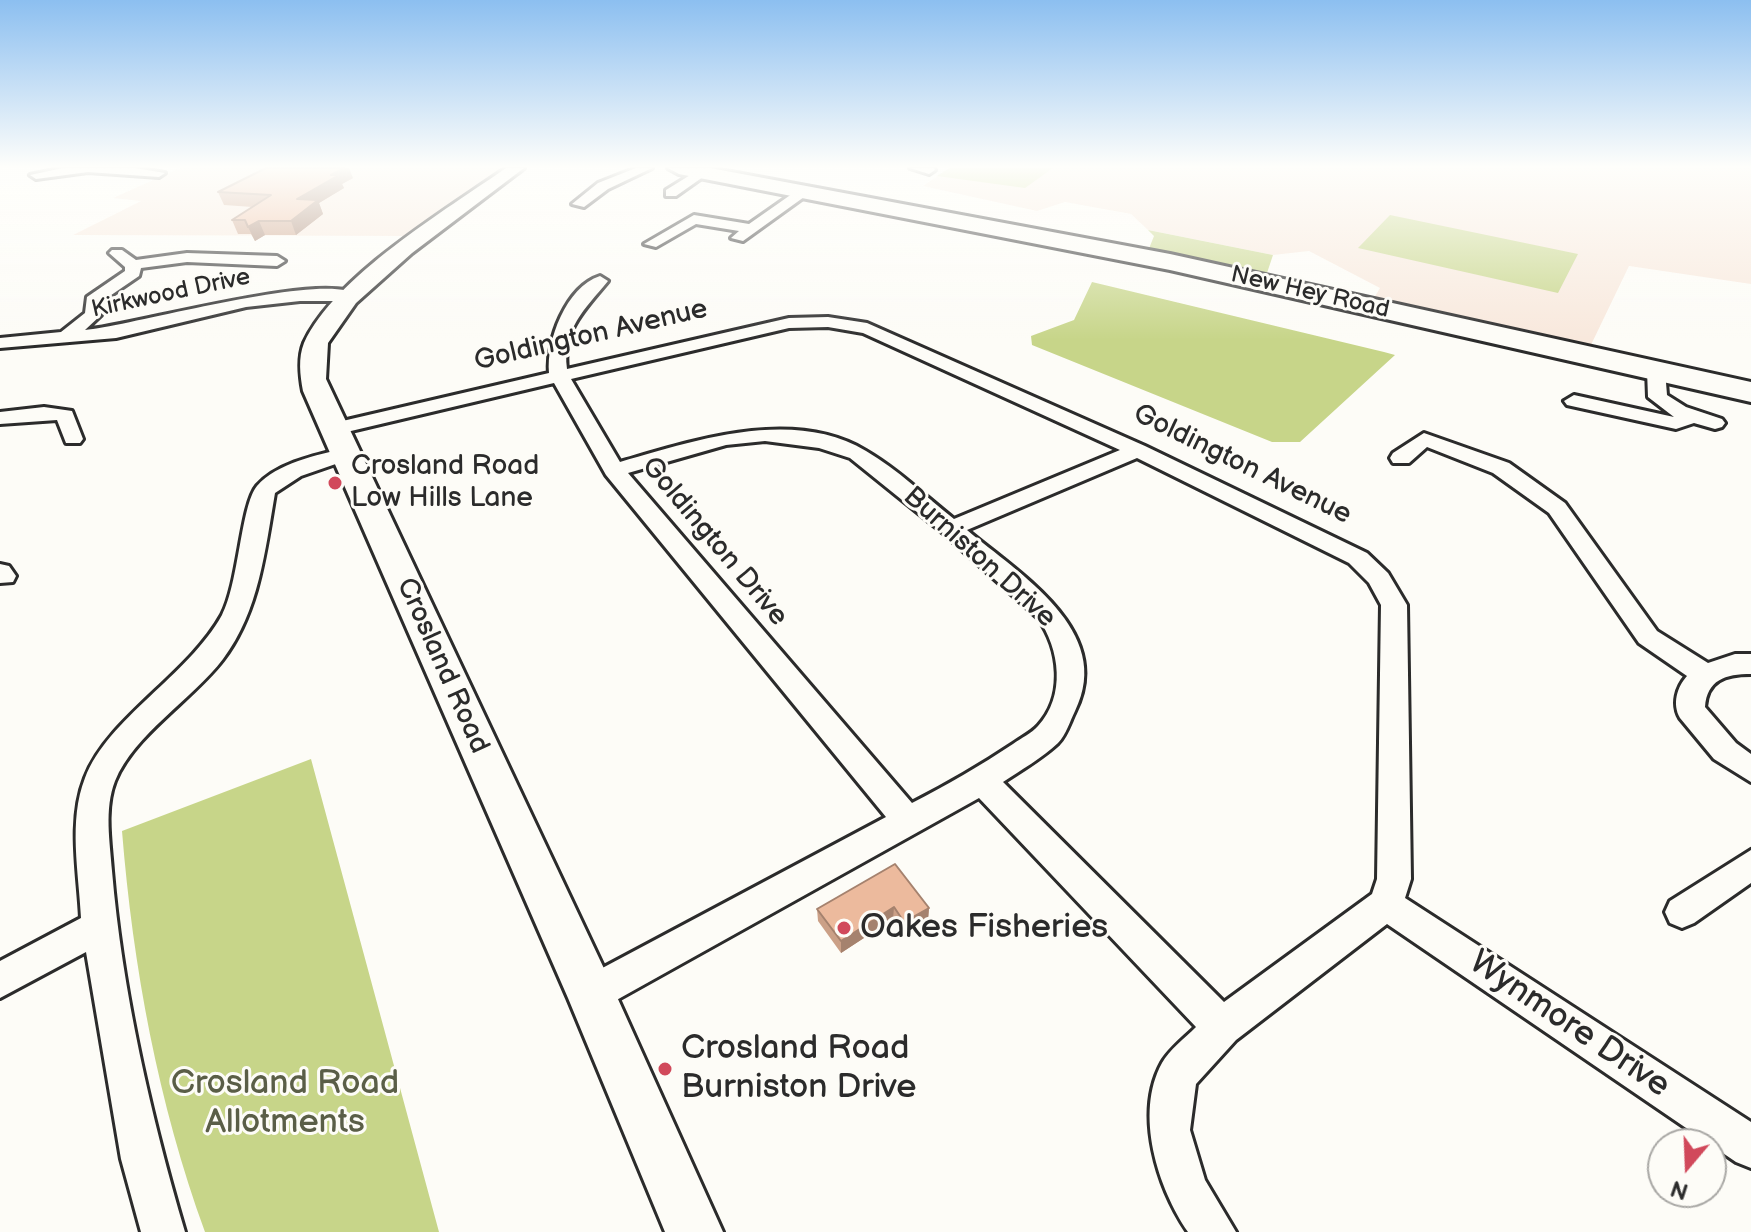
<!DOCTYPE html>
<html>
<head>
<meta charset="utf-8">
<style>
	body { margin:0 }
	#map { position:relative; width:1751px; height:1232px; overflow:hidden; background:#fdfcf7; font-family:"Balsamiq Sans",sans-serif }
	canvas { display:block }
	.north { position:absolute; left:1647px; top:1128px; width:80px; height:80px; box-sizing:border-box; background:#fdfcf7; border:2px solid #a9a8a5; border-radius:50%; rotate:199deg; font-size:22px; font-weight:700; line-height:32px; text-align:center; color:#2b2b2b }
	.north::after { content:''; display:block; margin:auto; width:28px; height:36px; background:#d1495b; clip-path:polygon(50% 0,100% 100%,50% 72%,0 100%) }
</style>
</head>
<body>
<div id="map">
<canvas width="1751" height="1232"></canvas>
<div class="north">N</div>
</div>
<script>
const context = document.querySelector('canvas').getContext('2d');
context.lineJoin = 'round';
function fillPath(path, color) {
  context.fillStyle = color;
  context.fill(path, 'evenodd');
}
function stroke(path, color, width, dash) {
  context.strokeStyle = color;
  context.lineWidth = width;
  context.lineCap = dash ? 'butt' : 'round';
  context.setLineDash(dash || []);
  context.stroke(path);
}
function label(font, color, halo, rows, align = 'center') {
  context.font = font + ' "Balsamiq Sans",sans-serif';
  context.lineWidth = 6;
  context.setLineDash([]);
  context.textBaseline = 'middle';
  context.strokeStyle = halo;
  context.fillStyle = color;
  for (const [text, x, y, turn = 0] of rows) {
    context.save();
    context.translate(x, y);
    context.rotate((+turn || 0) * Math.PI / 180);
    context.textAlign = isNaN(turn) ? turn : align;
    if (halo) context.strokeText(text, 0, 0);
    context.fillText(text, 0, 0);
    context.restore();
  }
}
fillPath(new Path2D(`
	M180,168h322l-91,68 -338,-1 68,-34 -28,-3z
	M949,168h802v116l-122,-18 -40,83 -215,-51 6,-10 -71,-37 -36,4 -125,-25 -17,-16 -66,-12 -28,9 -114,-25z`), '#f8e8dc');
fillPath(new Path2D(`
	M950,168h103l-28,20 -88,-12z
	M1390,215l188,39 -20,39 -200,-45z
	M1148,230l125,25 -6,18 -119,-22 6,-15z
	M1092,282l292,70 11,3 -95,87h-28l-240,-97 -1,-9 43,-16z
	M311,759l128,473h-234c-47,-129 -72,-265 -83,-401z`), '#c7d589');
const minor = new Path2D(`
	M63,168h72l30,5 -6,4 -71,-5 -52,7 -6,-4z
	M636,168h16l-44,21 -24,18 -12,-3 26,-21z
	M910,168h24l1,2 -6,4z
	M700,169l10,3 -34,24h-10v-6z
	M799,189l12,3 -68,49 -12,-3 8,-7 -43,-7 -40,23 -12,-3 50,-29 55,9z
	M112,250h10l14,10 51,-7 90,3 8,5 -8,5 -90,-4 -46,6 -2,8 -38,26v13l-16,15c47,-4 245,-61 274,-34l-8,5h-51l-54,6 -130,31 -116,10v-10l61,-6 24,-19 2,-16 38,-26v-4l-16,-14z
	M600,276l8,5c-23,28 -46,48 -41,88l222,-51 39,-1 39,6 278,123 222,107 21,20 19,32 4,274 -6,19 346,224v46l-15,-6 -349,-238 -151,116 -40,44 -6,46 15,50 31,52h-48c-30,-44 -54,-118 -26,-169 7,-13 23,-25 34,-36l-217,-229 -375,209 -13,5 -13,-5 -6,-13 6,-13 308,-164 -280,-342 -52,-92 -220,52 -10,-6 10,-6 215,-50c-3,-32 17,-86 51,-97zM828,327l35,6 257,117 -166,69c-29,-23 -57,-50 -88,-68 -73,-44 -173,-10 -246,11l-49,-83 218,-51zM765,441l54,7 31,10 93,75 95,85c22,31 28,78 0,108 -6,7 -17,12 -25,18 -33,22 -66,41 -101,59l-284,-330 98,-28zM1137,458l212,105 20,20 12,22 -4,274 -5,15 -148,108 -221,-220c18,-12 39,-24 55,-39 8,-8 12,-22 17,-32 40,-80 -56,-137 -108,-181z
	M1656,364l9,6 2,25 19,12 36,12 3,4 -3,4 -7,2 -21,-6 -18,6 -109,-24 -3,-4 10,-6 100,22 -26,-20 -1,-27z
	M44,407l28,4 11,28 -3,4h-14l-9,-23 -57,4v-12z
	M1424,433l85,30 56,40 92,128 51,32 27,-9h16v20c-26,0 -44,6 -46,33l31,36 15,11v28l-37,-23 -34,-41c-8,-14 -3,-31 7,-42l-48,-33 -90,-130 -56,-40 -66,-26 -18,16h-16l-3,-5 3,-5z
	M346,448l11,6 -4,4 -52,18 -26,17c-10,58 -16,118 -52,166 -30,40 -89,75 -108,122 -11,28 -5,61 -3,90 10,119 39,246 73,361h-44l-20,-73 -35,-207 -86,46v-37l81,-43c-2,-45 -13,-97 4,-140 23,-60 103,-102 137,-163 17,-32 19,-110 35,-129 20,-23 60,-31 89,-38z
	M0,564l9,2 7,10 -3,6 -13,1z
	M1751,850v33l-57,40 -12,5 -12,-5 -5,-11 5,-11z`);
const tertiary = new Path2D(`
	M506,168h18l-112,85 -56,50 -28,40 -2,36 282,598 115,255h-58l-97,-234 -265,-607c-3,-16 -5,-33 1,-48 31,-67 142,-133 202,-175z`);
const trunk = new Path2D(`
	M668,168h42l460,86 581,128v20l-581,-132 -491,-96z`);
stroke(minor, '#2b2b2b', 6);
stroke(tertiary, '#2b2b2b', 6);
stroke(trunk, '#2b2b2b', 6);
fillPath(minor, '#fdfcf7');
fillPath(tertiary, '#fdfcf7');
fillPath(trunk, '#fdfcf7');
fillPath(new Path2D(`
	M353,178l-11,6 2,4 -25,15 4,11 -27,21h-31l-10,6 -4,-7h-13l-6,-14 21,-13 -29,-2 -6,-13z
	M895,864l34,44 -1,12 -24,14 -11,-15 -52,34 -23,-32 -1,-12z`), '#cba087');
fillPath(new Path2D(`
	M344,168h5l4,10 -11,6 2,4 -25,15 4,11 -27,21 -5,-14 6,-22 34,-24z
	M259,221l6,14 -10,6 -7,-14z
	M894,907l-1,12 -52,34v-12z
	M929,908l-1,12 -24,14v-12z`), '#a5826e');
const building = new Path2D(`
	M266,168h78l-13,7h8l-42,24 21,1 -27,21h-32l-11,6 -3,-7h-13l39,-25 -53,-3z
	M895,864l34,44 -25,14 -10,-15 -53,34 -24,-32z`);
fillPath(building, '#ecba9d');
stroke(building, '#a5826e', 2);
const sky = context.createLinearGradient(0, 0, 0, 340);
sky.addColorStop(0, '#8cbff0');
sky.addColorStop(0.49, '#fefefb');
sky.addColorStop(1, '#fefefb00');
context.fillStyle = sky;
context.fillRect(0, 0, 1751, 340);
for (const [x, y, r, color] of [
	[335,483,8,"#d1495b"],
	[844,928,8,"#d1495b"],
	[665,1069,8,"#d1495b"]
]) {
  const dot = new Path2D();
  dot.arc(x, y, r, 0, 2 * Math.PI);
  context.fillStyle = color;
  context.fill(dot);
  stroke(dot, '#fdfcf7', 3);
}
label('24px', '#2b2b2b', '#fdfcf7', [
	["New Hey Road",1310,293,13],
	["Kirkwood Drive",171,294,-12]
]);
label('28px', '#2b2b2b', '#fdfcf7', [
	["Goldington Avenue",591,336,-13],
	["Goldington Avenue",1242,465,26],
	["Goldington Drive",714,542,50],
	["Burniston Drive",979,558,42],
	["Crosland Road",442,666,66]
]);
label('28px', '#2b2b2b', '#fdfcf7', [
	["Crosland Road",351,467],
	["Low Hills Lane",351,499]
], 'left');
label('34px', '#2b2b2b', '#fdfcf7', [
	["Oakes Fisheries",860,928],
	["Crosland Road",681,1049],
	["Burniston Drive",681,1088]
], 'left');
label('34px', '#2b2b2b', '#fdfcf7', [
	["Wynmore Drive",1569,1025,34]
]);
label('34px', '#5a5e47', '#fdfcf7', [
	["Crosland Road",285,1084],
	["Allotments",285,1123]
]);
</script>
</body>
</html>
